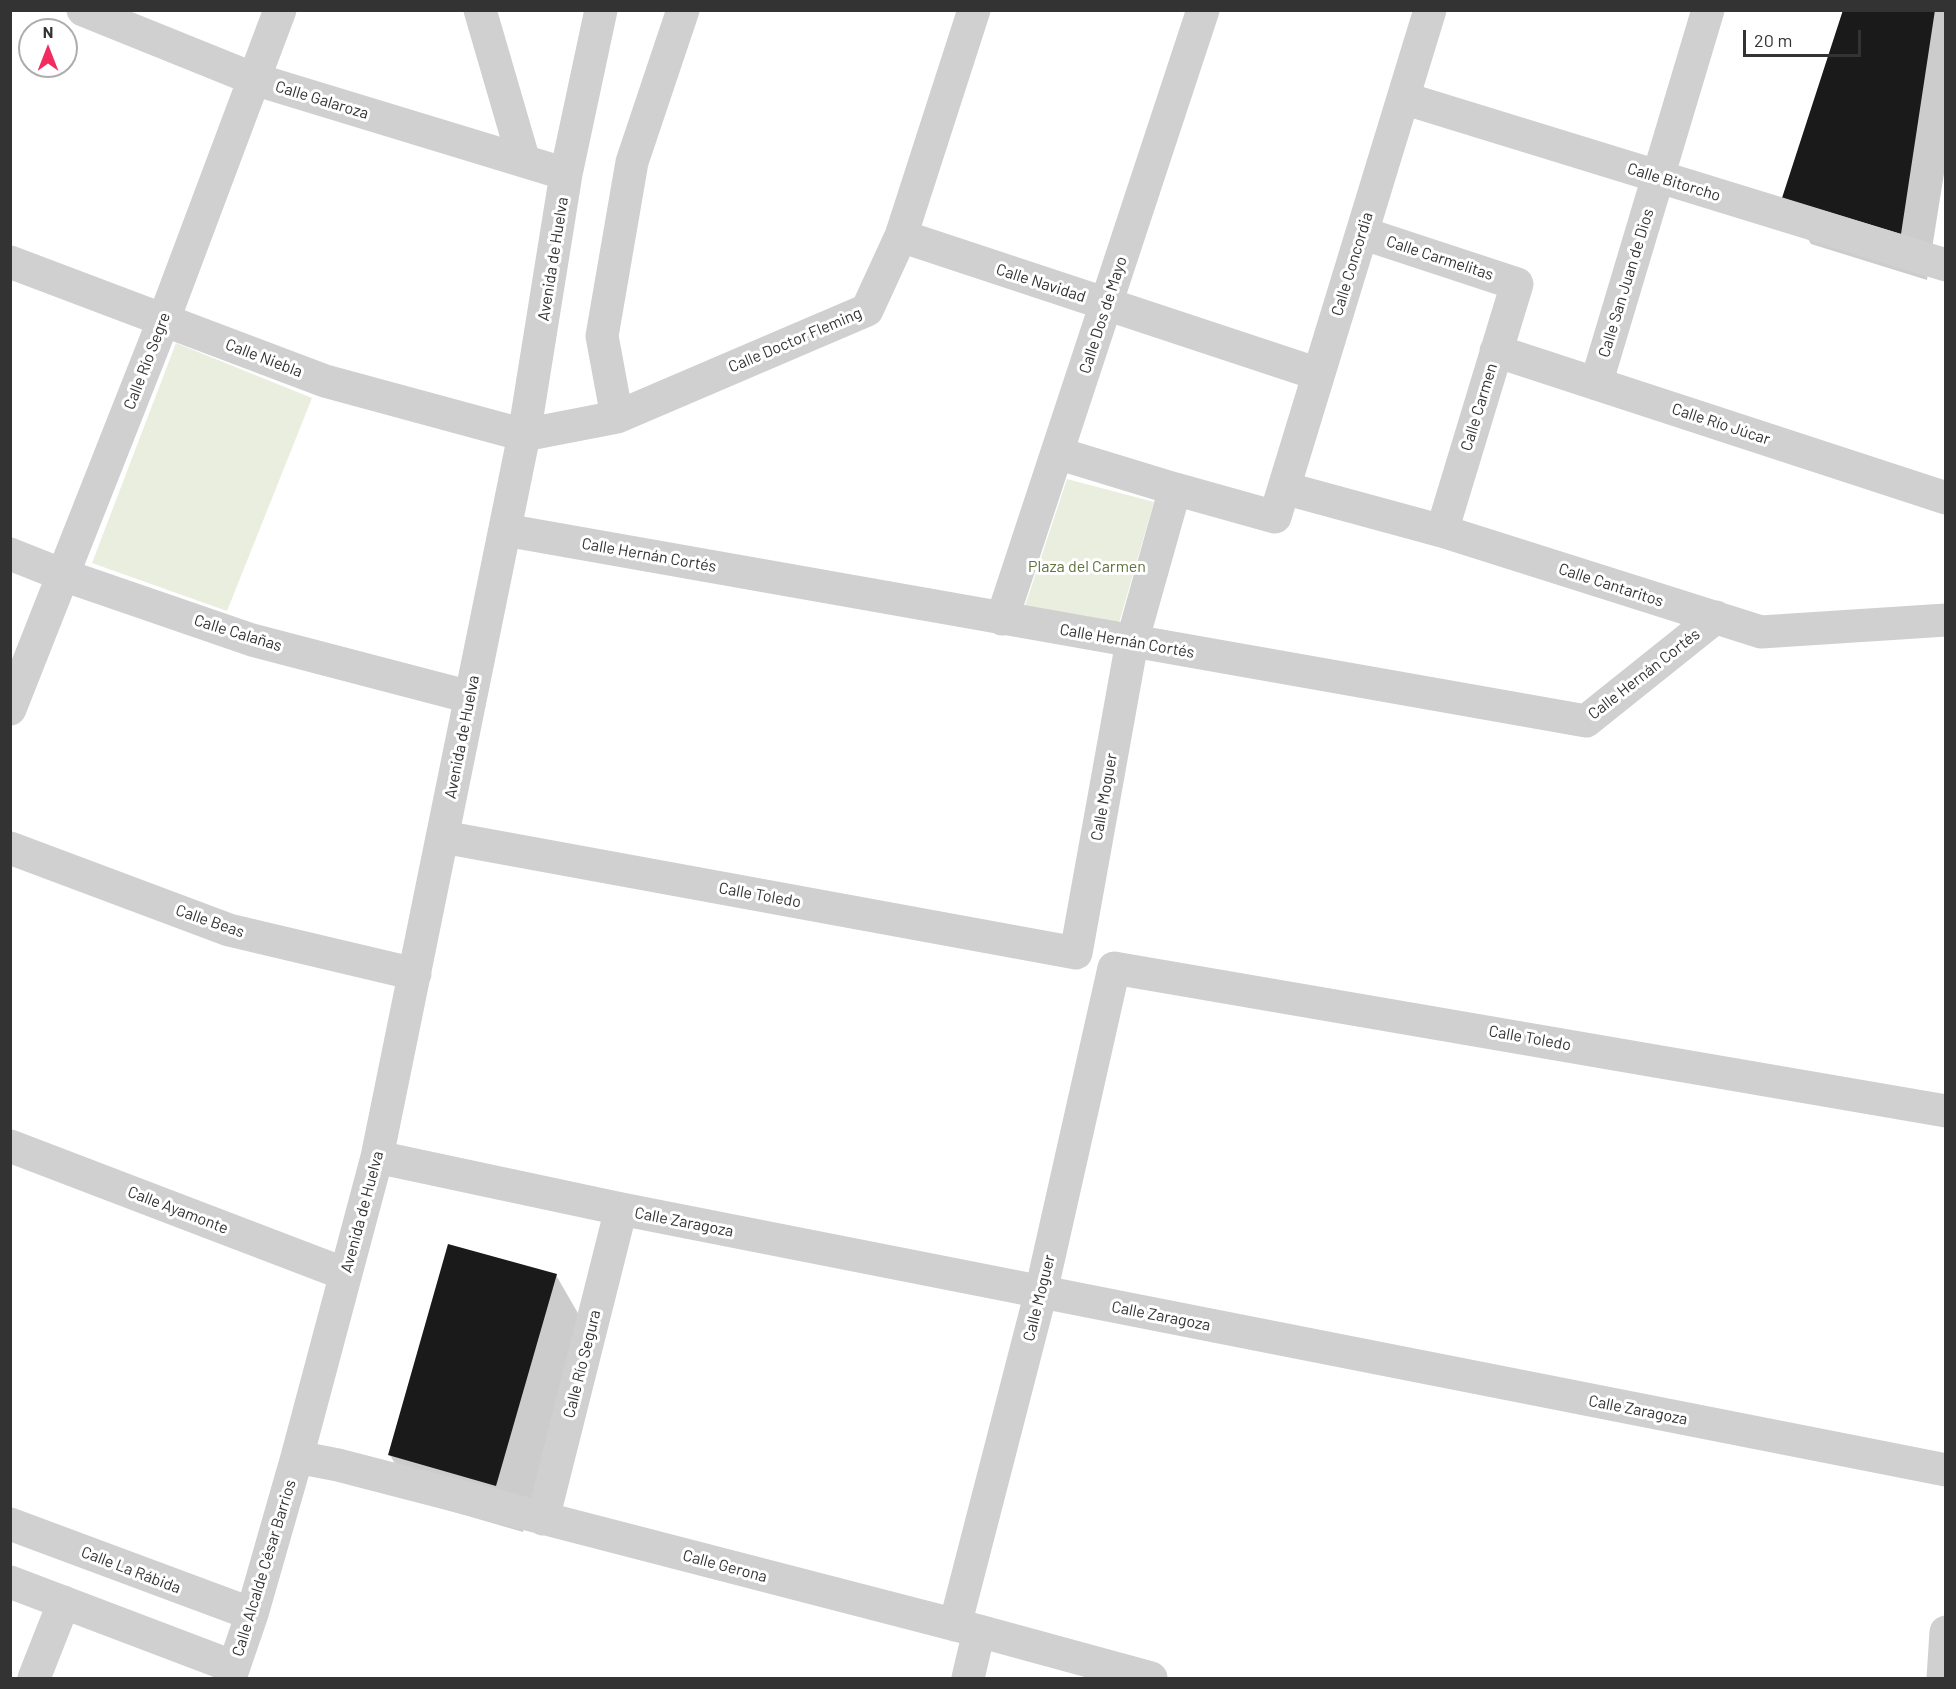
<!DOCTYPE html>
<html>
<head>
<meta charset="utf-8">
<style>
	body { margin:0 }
	#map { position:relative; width:1956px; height:1689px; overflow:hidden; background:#fff; font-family:Barlow,sans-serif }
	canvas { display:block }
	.frame { position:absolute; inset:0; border:12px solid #333; pointer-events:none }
	.north { position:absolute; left:18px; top:18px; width:60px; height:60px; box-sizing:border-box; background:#fff; border:2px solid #adadad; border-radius:50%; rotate:0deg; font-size:16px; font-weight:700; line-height:24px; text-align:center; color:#333 }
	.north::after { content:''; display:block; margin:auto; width:21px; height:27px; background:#f32c5f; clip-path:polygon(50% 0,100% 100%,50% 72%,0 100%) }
	.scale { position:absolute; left:1743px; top:30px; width:118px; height:27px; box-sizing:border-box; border:3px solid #333; border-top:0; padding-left:8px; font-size:18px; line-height:21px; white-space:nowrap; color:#333; -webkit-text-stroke:4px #fff; paint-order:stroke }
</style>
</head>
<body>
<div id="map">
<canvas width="1956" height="1689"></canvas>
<div class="frame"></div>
<div class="north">N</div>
<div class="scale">20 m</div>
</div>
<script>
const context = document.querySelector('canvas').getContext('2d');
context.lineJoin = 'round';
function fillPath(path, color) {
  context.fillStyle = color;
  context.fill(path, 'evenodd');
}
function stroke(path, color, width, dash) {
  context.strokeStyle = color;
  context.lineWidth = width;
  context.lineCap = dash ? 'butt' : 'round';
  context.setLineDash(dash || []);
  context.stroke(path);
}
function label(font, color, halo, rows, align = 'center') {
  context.font = font + ' Barlow,sans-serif';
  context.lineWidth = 6;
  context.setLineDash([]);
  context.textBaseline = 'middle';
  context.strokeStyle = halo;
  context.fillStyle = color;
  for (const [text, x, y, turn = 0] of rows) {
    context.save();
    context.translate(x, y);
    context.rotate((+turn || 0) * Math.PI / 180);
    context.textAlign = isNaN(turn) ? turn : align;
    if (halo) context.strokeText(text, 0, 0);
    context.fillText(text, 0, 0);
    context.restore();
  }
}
fillPath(new Path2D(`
	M176,343l136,55 -85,213 -135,-48z
	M1067,479l87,23 -35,121 -94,-17z`), '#e9eede');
fillPath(new Path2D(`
	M1845,10h101v151l-19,119 -116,-36 -27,-46z
	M556,1275l27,47 -60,210 -107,-31 -26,-46z`), '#0003');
fillPath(new Path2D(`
	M1843,10h92l-34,224 -119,-36z
	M448,1244l109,30 -61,212 -108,-31z`), '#1a1a1a');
stroke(new Path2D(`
	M83,10l171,69 312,95
	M480,10l44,151
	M1403,98l543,167
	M1362,233l155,51 -75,247
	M901,236l417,138
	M10,262l315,119 199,54 93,-18 250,-107 34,-74 73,-226
	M1496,351l450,147
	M1596,384l112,-374
	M617,417l-15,-81 30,-174 51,-152
	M1057,453l118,36 100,28 155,-507
	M1284,488l158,43 319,101 185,-12
	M505,530l1081,191 130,-104
	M10,554l53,21 189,65 218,57
	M1002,619l201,-609
	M10,709l154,-390 116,-309
	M443,837l633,116 56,-311 43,-153
	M10,848l219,82 186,44
	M10,1146l335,128
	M377,1157l244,52 1325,261
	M297,1457l41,8 641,166 172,47
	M543,1519l78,-310
	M10,1524l242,90
	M10,1582l224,85
	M955,1625l86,-333 73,-324 832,143
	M34,1678l30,-76
	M230,1678l22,-64 45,-157 80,-300 147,-722 42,-261 35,-164
	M968,1678l11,-47
	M1943,1678l3,-46`), '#d0d0d0', 33);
label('16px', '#333', '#fff', [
	["Calle Galaroza",322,100,17],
	["Calle Bitorcho",1674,182,17],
	["Calle Carmelitas",1440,258,18],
	["Avenida de Huelva",553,259,-81],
	["Calle Concordia",1352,264,-73],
	["Calle Navidad",1041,283,18],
	["Calle San Juan de Dios",1626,283,-73],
	["Calle Dos de Mayo",1103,315,-72],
	["Calle Doctor Fleming",795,340,-23],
	["Calle Niebla",264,358,21],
	["Calle Río Segre",147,361,-69],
	["Calle Carmen",1479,407,-73],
	["Calle Río Júcar",1721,424,18],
	["Calle Hernán Cortés",649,555,10],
	["Calle Cantaritos",1611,585,18],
	["Calle Calañas",238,633,17],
	["Calle Hernán Cortés",1127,641,10],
	["Calle Hernán Cortés",1644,674,-38],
	["Avenida de Huelva",462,737,-79],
	["Calle Moguer",1104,797,-80],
	["Calle Toledo",760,895,10],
	["Calle Beas",210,921,19],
	["Calle Toledo",1530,1038,10],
	["Calle Ayamonte",178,1210,21],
	["Avenida de Huelva",362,1212,-75],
	["Calle Zaragoza",684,1222,11],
	["Calle Moguer",1039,1298,-76],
	["Calle Zaragoza",1161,1316,11],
	["Calle Río Segura",582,1364,-76],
	["Calle Zaragoza",1638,1410,11],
	["Calle Gerona",725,1566,15],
	["Calle Alcalde César Barrios",264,1568,-73],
	["Calle La Rábida",131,1570,21]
]);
label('16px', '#60733b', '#fff', [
	["Plaza del Carmen",1087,567]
]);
</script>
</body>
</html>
